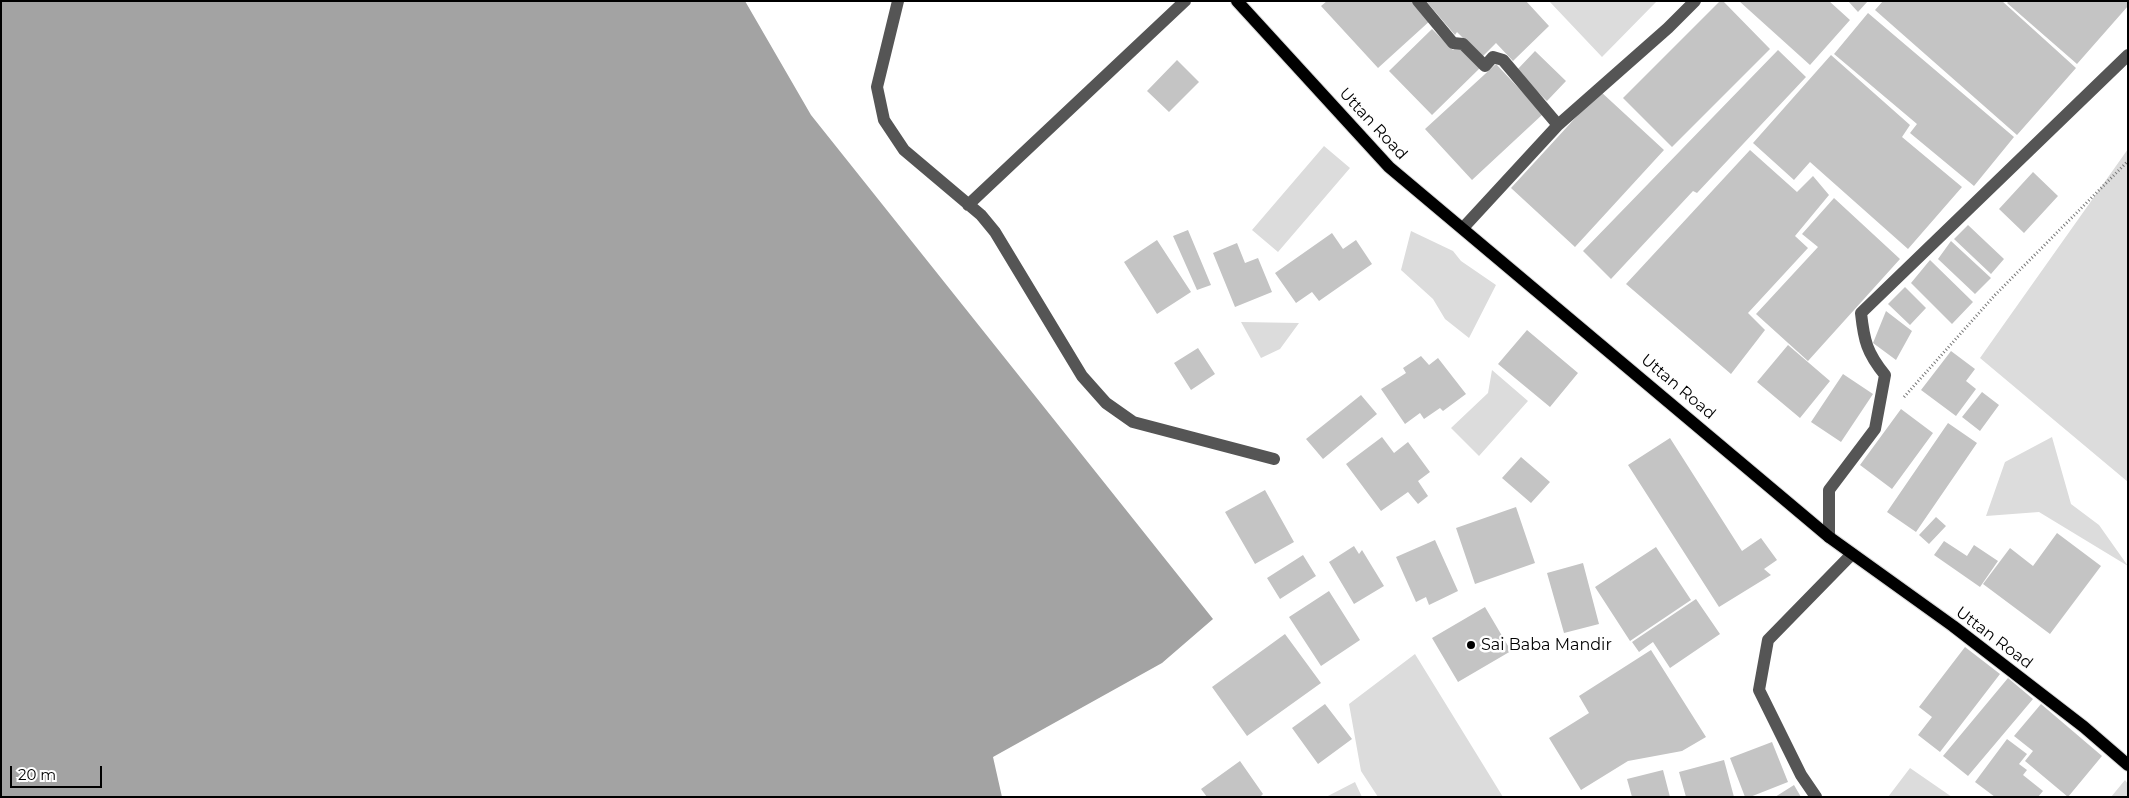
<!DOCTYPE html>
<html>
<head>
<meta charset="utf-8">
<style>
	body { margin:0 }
	#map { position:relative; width:2129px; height:798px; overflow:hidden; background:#fff; font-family:Montserrat,sans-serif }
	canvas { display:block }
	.frame { position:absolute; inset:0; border:2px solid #000; pointer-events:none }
	.scale { position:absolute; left:10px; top:766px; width:92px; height:22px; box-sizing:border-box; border:2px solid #000; border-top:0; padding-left:6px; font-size:15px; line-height:18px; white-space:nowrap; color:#000; -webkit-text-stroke:4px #fff; paint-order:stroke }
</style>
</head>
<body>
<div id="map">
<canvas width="2129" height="798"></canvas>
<div class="frame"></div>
<div class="scale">20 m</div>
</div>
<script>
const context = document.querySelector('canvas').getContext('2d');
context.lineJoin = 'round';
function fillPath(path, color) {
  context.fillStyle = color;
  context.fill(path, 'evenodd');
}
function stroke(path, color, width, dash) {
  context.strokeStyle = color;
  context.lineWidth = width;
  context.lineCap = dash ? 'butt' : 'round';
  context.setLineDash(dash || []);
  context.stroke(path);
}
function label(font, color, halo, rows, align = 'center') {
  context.font = font + ' Montserrat,sans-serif';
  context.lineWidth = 5;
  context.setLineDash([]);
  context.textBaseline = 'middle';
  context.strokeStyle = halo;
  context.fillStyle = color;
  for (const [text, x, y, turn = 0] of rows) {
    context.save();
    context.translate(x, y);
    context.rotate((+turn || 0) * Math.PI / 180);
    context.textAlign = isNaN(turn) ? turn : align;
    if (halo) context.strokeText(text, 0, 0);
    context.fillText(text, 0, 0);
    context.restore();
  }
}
fillPath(new Path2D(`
	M1549,1h108l-55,56z
	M1324,146l26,22 -72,84 -26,-22z
	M2128,149v333l-148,-124z
	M1411,231l42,20 8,10 35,24 -27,53 -24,-19 -12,-20 -32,-29z
	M1241,322l58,1 -19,26 -19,9z
	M1492,370l36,31 -49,55 -28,-28 37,-35z
	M2052,437l19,67 28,21 29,41 -89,-54 -53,4 19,-54z
	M1415,654l88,143h-125l-17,-26 -12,-67z
	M1910,768l42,29h-64z
	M2125,780l3,4v13h-17z
	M1355,782l7,15h-36z`), '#dcdcdc');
fillPath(new Path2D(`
	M1,1h744l66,114 402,504 -51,44 -169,94 9,40h-1001z`), '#a3a3a3');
fillPath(new Path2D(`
	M1327,1h88l17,18 -54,49 -57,-62z
	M1426,1h100l23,25 -36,35 -17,-18 -14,14 -25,-25 -2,3z
	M1720,1h3l47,48 -98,98 -49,-49z
	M1739,1h90l21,19 -40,45z
	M1848,1h20l-10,11z
	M1883,1h119l74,67 -59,67 -142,-125z
	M2009,1h119v5l-51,58 -70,-61z
	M1868,13l146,124 -40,49 -64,-53 7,-9 -83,-70z
	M1432,29l21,21 6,-6 22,23 -49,48 -43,-44z
	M1778,50l28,27 -109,116 -4,-2 -82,88 -28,-28z
	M1535,51l31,30 -19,20 -31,-30z
	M1831,55l79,70 -8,12 60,50 -54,62 -98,-87 -16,18 -41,-37z
	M1177,60l22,22 -30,30 -22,-21z
	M1496,64l47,50 -71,66 -47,-51z
	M1600,91l64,59 -89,97 -64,-59z
	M1750,150l47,42 16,-16 16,19 -34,41 13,12 -60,65 17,17 -34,44 -105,-90z
	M2033,172l25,24 -34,37 -25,-24z
	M1834,198l66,61 -92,102 -52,-47 62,-67 -16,-13z
	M1968,225l36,34 -13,15 -37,-35z
	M1188,230l23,55 -14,5 -24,-54z
	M1332,233l11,16 13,-9 16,24 -53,37 -7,-9 -16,11 -21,-30z
	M1157,240l34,52 -34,22 -33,-52z
	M1951,241l40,37 -16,16 -37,-35z
	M1237,243l8,20 13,-5 14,34 -37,15 -22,-54z
	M1930,260l43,42 -21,22 -41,-41z
	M1905,287l21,21 -16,17 -22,-21z
	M1886,311l26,20 -16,29 -23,-17z
	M1527,330l51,43 -28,34 -52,-43z
	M1788,345l42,36 -30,37 -43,-36z
	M1198,348l17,26 -24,16 -17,-27z
	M1951,351l24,18 -9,12 10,8 -20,27 -35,-26z
	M1421,356l8,9 9,-7 28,36 -23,17 -3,-3 -16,11 -4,-6 -15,11 -24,-35 25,-16 -3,-5z
	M1843,374l30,20 -32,48 -30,-20z
	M1982,392l17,13 -19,26 -18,-14z
	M1361,395l16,19 -54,45 -17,-20z
	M1901,409l32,24 -41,56 -32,-24z
	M1948,423l29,20 -61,89 -29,-20z
	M1382,437l12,16 14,-11 22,30 -12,9 10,15 -10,8 -10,-12 -27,19 -35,-47z
	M1670,438l72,113 19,-13 16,22 -13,9 7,6 -52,32 -91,-142z
	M1521,457l29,25 -19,21 -29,-25z
	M1265,490l29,52 -39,22 -30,-52z
	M1516,507l19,56 -60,21 -19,-56z
	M1936,517l10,9 -17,18 -10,-9z
	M2057,533l44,33 -51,68 -67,-50 27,-36 23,18z
	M1435,540l23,51 -29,14 -3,-8 -10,5 -20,-45z
	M1944,541l23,15 7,-11 24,16 -18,26 -46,-32z
	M1354,546l5,8 3,-4 22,36 -30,18 -25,-42z
	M1656,547l35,53 -61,41 -35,-54z
	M1303,555l13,21 -36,23 -13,-21z
	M1583,563l16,61 -35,9 -17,-60z
	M1329,591l31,49 -39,26 -32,-49z
	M1696,599l24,35 -50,34 -17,-26 -14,10 -7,-10z
	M1485,607l26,44 -53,31 -26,-44z
	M1285,634l36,49 -74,53 -35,-49z
	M1965,647l35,27 -60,78 -22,-17 14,-18 -13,-10z
	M1651,650l55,87 -24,14 -54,10 -47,29 -32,-52 40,-25 -10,-17z
	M2008,678l25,21 -65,77 -25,-20z
	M1325,704l27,35 -34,25 -26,-36z
	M2041,704l61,52 -34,41 -43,-36 8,-10 -19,-15z
	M2007,739l20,15 -8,10 8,6 -4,5 20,16 -5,6h-43l-20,-15z
	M1772,742l16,40 -38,15h-5l-15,-39z
	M1724,760l10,37h-48l-7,-25z
	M1240,761l23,33 -3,3h-53l-6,-8z
	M1663,770l7,27h-38l-5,-18z
	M1794,785l7,12h-26z`), '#c4c4c4');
const major = new Path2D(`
	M1237,1l152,166 440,370 124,89 131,101 44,38`);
stroke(major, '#dbdbdb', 14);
stroke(new Path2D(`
	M1904,397l91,-102 133,-134`), '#777', 3, [1, 2.5]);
stroke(new Path2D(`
	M898,1l-21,86 7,33 20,30 77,65 14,17 87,144 24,27 27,19 141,37
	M1418,1l35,42 10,1 22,22 8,-9 10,3 55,65
	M968,205l217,-204
	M1463,228l95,-103 110,-97 27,-27
	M1829,537v-47l46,-61 10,-54c-18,-22 -21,-34 -24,-62l267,-258
	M1816,797l-15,-22 -42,-85 9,-50 84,-86`), '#555', 12);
stroke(major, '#000', 12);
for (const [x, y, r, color] of [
	[1471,645,5,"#000"]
]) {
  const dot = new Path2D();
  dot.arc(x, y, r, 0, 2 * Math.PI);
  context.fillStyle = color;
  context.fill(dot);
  stroke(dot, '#fff', 2);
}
label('16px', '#000', '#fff', [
	["Uttan Road",1373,124,47],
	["Uttan Road",1678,387,40],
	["Uttan Road",1994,638,37]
]);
label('16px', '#000', '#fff', [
	["Sai Baba Mandir",1481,645]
], 'left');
</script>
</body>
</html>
